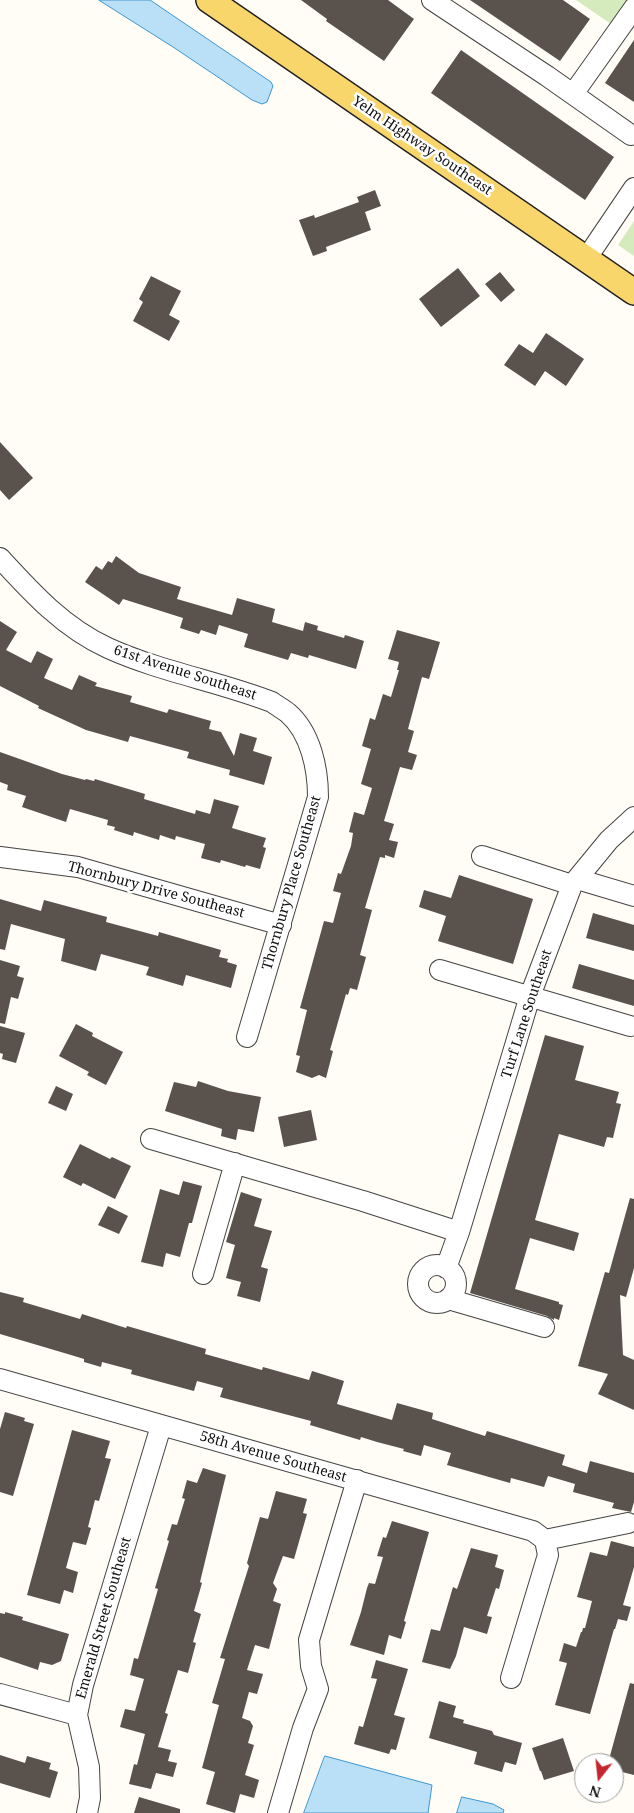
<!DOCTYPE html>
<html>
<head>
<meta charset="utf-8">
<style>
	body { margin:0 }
	#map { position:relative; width:634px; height:1813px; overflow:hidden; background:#fffdf5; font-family:"Noto Serif",serif }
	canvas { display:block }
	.north { position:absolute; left:574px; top:1753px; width:50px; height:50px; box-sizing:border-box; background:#fff; border:1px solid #a0a0a0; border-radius:50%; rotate:196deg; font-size:14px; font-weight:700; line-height:20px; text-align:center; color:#111 }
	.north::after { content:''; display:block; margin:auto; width:18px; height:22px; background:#c4262e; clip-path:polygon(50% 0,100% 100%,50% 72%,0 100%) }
</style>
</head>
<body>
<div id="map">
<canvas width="634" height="1813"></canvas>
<div class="north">N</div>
</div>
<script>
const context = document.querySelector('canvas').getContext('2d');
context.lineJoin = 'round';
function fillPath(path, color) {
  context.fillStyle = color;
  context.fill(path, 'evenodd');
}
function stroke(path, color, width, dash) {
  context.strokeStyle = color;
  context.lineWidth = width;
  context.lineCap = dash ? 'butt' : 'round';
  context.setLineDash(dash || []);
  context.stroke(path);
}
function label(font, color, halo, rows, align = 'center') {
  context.font = font + ' "Noto Serif",serif';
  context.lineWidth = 5;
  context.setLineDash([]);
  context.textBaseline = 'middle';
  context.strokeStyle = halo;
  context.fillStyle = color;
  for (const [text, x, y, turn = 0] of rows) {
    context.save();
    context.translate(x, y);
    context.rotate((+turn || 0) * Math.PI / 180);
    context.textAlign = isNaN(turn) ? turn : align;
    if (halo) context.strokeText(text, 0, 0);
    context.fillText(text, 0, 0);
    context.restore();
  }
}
fillPath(new Path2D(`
	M576,0h52l-17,24z
	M634,221v35l-16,-11z`), '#d5ebbd');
const water = new Path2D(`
	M99,0h51l121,82 2,4 -6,16 -5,2 -10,-4 -79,-53z
	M325,1756l107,29 -4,28h-124z
	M462,1797l31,7 11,6 -1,3h-46z`);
fillPath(water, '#b9e0f7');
stroke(water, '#3f96cf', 1);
fillPath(new Path2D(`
	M301,0h87l26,19 -30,42 -58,-40 1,-2z
	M470,0h93l27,19 -30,42z
	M634,40v62l-29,-19z
	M461,50l153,107 -29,43 -154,-107z
	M375,190l6,16 -16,6 6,18 -45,17 1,4 -14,5 -14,-36 15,-5 1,3 44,-16 -2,-5z
	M458,268l22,28 -39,31 -22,-28z
	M500,272l15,18 -14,12 -16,-18z
	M151,276l30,15 -12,24 11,6 -11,20 -36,-20 10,-19 -4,-3z
	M546,333l38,26 -18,27 -21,-15 -10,15 -31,-21 15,-21 14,9z
	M0,442l33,36 -24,22 -9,-10z
	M116,556l23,17 42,14 -4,12 55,16 5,-17 38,11 -3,13 31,9 2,-9 13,4 -1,4 27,8 1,-3 19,6 -8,28 -47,-14 -1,3 -17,-5 -3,7 -44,-13 4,-13 -29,-9 -3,10 -15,-5 -2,4 -19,-6 3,-10 -60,-19 -4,6 -34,-23 11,-16 6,4 6,-9 4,2z
	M0,621l17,11 -11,18 25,13 6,-12 16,8 -9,19 28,12 7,-15 18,8 -2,3 37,10 -2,6 37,11 2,-4 42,12 -2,8 12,3 13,24 6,-23 17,5 -4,13 19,6 -8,28 -35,-10 1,-5 -43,-12 2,-6 -59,-16 -2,6 -42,-12 -48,-22 1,-2 -39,-20z
	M397,630l43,12 -11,37 -7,-2 -14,52 6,2 -6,21 9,3 -5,15 -12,-3 -16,54 10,3 -5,16 9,2 -4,16 -9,-3v3l-5,-1 -15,51 7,2 -12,45 6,2 -9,33 -7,-2 -2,7 -2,-1 -16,56 3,1 -7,27 -7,-3 -7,3 -16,-6 4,-16 -4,-1 11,-45 -7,-2 24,-87 9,2 8,-30 -8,-2 5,-18 3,1 10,-28 2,-13 -4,-1 5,-20 10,3 8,-27 -11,-4 10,-35 -9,-3 8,-28 5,2 8,-26 8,3 8,-27h-2l2,-8 -11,-3z
	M0,752l62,22 23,6 1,-1 8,2 1,-2 50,15 -1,5 51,15 1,-4 14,4 4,-15 25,7 -7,22 34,10 -3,9 3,1 -6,21 -14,-4 -1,2 -24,-7 -1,3 -19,-5 4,-14 -29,-8 -1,4 -15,-5 -1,5 -25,-8 -1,4 -19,-6 1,-3 -8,-2 1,-5 -38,-11 -4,13 -44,-15 4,-11 -19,-6 1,-5 -8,-3z
	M459,875l74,24 -20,65 -75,-23 8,-25 -27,-9 5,-17 27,8z
	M0,899l41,12 3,-11 63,17 -1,5 52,14 1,-4 62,18 -2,7 9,2 -1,3 10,3 -6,23 -45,-13 -3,11 -37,-11 3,-8 -48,-13 -5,17 -35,-10 4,-22 -54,-15 -6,26 -5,-1z
	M593,913l41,12v26l-48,-13z
	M0,960l20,6 -3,10 7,2 -6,21 -7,-2 -6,27 -5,-1z
	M579,964l55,16v26l-62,-18z
	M76,1024l17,9 -1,3 31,16 -17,33 -19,-10 2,-3 -30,-16z
	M0,1026l25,7 -9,30 -14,-4 1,-5 -3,-1z
	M545,1035l39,11 -9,34 44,12 -3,11 5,1 -8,34 -6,-1 -3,10 -45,-13 -24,86 44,13 -5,18 -44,-13 -15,51 44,13v2l4,1 -4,15 -5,-2v2l-7,-4 -77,-23z
	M198,1081l30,10 33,6 -7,35 -16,-3 -2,11 -15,-4 1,-7 -57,-18 9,-29 22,5z
	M56,1086l17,8 -7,17 -18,-8z
	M311,1110l6,30 -33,7 -6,-30z
	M80,1144l30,15 2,-2 19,9 -16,33 -32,-16 -2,3 -18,-9z
	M183,1181l19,5 -10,37h-3l-9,34 -14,-4 -3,14 -22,-5 19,-73 19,6z
	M241,1192l21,7 -8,27 18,5 -11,36 7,2 -8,33 -23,-6 4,-14 -15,-4 9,-33 -9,-3z
	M630,1198l4,1v69l-8,29 -6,-2 3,60 11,5v50l-36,-16 10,-20 -30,-8 27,-94 4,1z
	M108,1206l20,10 -9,18 -21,-9z
	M0,1292l24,6 -1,4 57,17 2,-5 44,14 1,-2 79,23 -1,5 57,16 1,-3 46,13 3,-9 32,10 -7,23 55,16 5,-17 36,10 -1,6 53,17 2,-5 78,24 -3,10 25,8 3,-12 44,12v29l-3,10 -19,-4 2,-5 -41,-11 2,-8 -27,-8 -4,11 -33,-9 -1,5 -63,-18 4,-12 -27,-8 -3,11 -18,-5 1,-2 -27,-7 -16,-5 -1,3 -50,-15 1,-4 -91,-24 3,-9 -26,-7 -3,10 -63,-17 1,-4 -30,-8 -1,5 -17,-5v-3l-13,-4 -71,-21z
	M5,1412l20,6 -1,3 10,3 -21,72 -13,-4v-63z
	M72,1430l38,11 -5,17 6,1 -12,42 -4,-1 -7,27 3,1 -5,17 -13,-3 -7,26 12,4 -5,21 -9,-3 -4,14 -33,-9z
	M203,1468l23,7 -26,107 2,1 -8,28 7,3 -8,28 3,1 -8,30 -10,-3 -13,43 3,1 -10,33 13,3 -3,11 9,2 -4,14 -17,-4 -5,16 -22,-5 5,-20 3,1 8,-31 -25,-7 5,-18 10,2 9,-32 -14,-4 4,-17 4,1 20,-70 -3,-1 14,-47 -2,-1 5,-16 5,1 8,-26 -3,-1 5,-18 10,3z
	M276,1491l31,8 -4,14 4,1 -13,45 -11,-3 -10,27 4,6 -4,12 8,3 -12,45 -14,-4 -8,25 16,4 -6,20 -8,-2 -7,26 8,3 3,5 -5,17 6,2 -9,30 14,5 -5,18 -14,-4 -5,19 -29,-9 9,-32 -13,-4 17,-63 -7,-2 13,-44 -5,-1 29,-92 -2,-3 13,-46 8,2z
	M392,1521l37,11 -25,89 2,1 -5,17 -12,-4 -5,20 -34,-10 11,-33 6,-24 2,-5 6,1 8,-27 -6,-1 6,-19 3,1z
	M611,1541l23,6v20l-11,38 8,2 -4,14 -9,-2 -3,10h-1l-24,85 -35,-9 12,-42 -8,-2 5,-18 12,4 5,-15h1l1,-4h2l7,-27 -15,-4 13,-45 17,4z
	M471,1548l27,7 -3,12 9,3 -5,19 -3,-1 -9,28 5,1 -5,17 -23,-7 -8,29 -6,13 -28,-7 9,-33 9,2 13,-44 4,2z
	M5,1612l18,5 -1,3 47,14 -8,27 -9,4 -12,-3 -2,8 -38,-13v-44l5,1z
	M376,1660l32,9 -14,46 11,3 -9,32 -5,-1 -2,5 -35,-10 5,-18 4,1 14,-48 -6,-1z
	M630,1683l4,1v91l-20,-5v-7h-6z
	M439,1701l17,5 -3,11 11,3 -1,3 29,8 2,4 28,8 -6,22 -11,-3 -3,10 -28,-8 3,-12 -48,-14z
	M563,1738l11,33 -30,9 -3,-9h-1l-8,-23z
	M0,1755l25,8 2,-7 24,7 -2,6 9,3 -8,26 -50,-15z
	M139,1797l41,12v4h-46z`), '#5a524d');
const minor = new Path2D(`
	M432,0l115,76 84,59
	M573,94l61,-86
	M586,259l48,-71
	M0,558c32,35 64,70 108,90 53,24 110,33 164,54 5,4 11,7 16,11 23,20 30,56 30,84l-71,240
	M482,856l90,29
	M0,857l78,10 203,58
	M577,879l57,17
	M440,970l190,56
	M151,1139l212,62 96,31
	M418 1284a19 19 0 1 1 38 0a19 19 0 1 1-38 0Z
	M446,1268l13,-36 71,-236 42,-111 37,-45 25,-23
	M203,1274l32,-111
	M448,1299l96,28
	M0,1379l533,152 12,9
	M545,1540l83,-17
	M511,1678l37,-123 -3,-15
	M0,1694l77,21
	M87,1813l3,-15 -1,-31 -12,-52 6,-30 78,-259
	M278,1813l25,-85 15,-39 -7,-23 -2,-26 48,-160`);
const major = new Path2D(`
	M209,0l425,292`);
stroke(minor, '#444', 22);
stroke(major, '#222', 28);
stroke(minor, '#fff', 20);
stroke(major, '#f9d66b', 25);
label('14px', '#111', '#fff', [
	["Yelm Highway Southeast",422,146,34],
	["61st Avenue Southeast",185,673,18],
	["Thornbury Place Southeast",292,883,-74],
	["Thornbury Drive Southeast",156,890,15],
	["Turf Lane Southeast",527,1014,-72],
	["58th Avenue Southeast",273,1457,16],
	["Emerald Street Southeast",104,1618,-74]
]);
</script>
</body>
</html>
